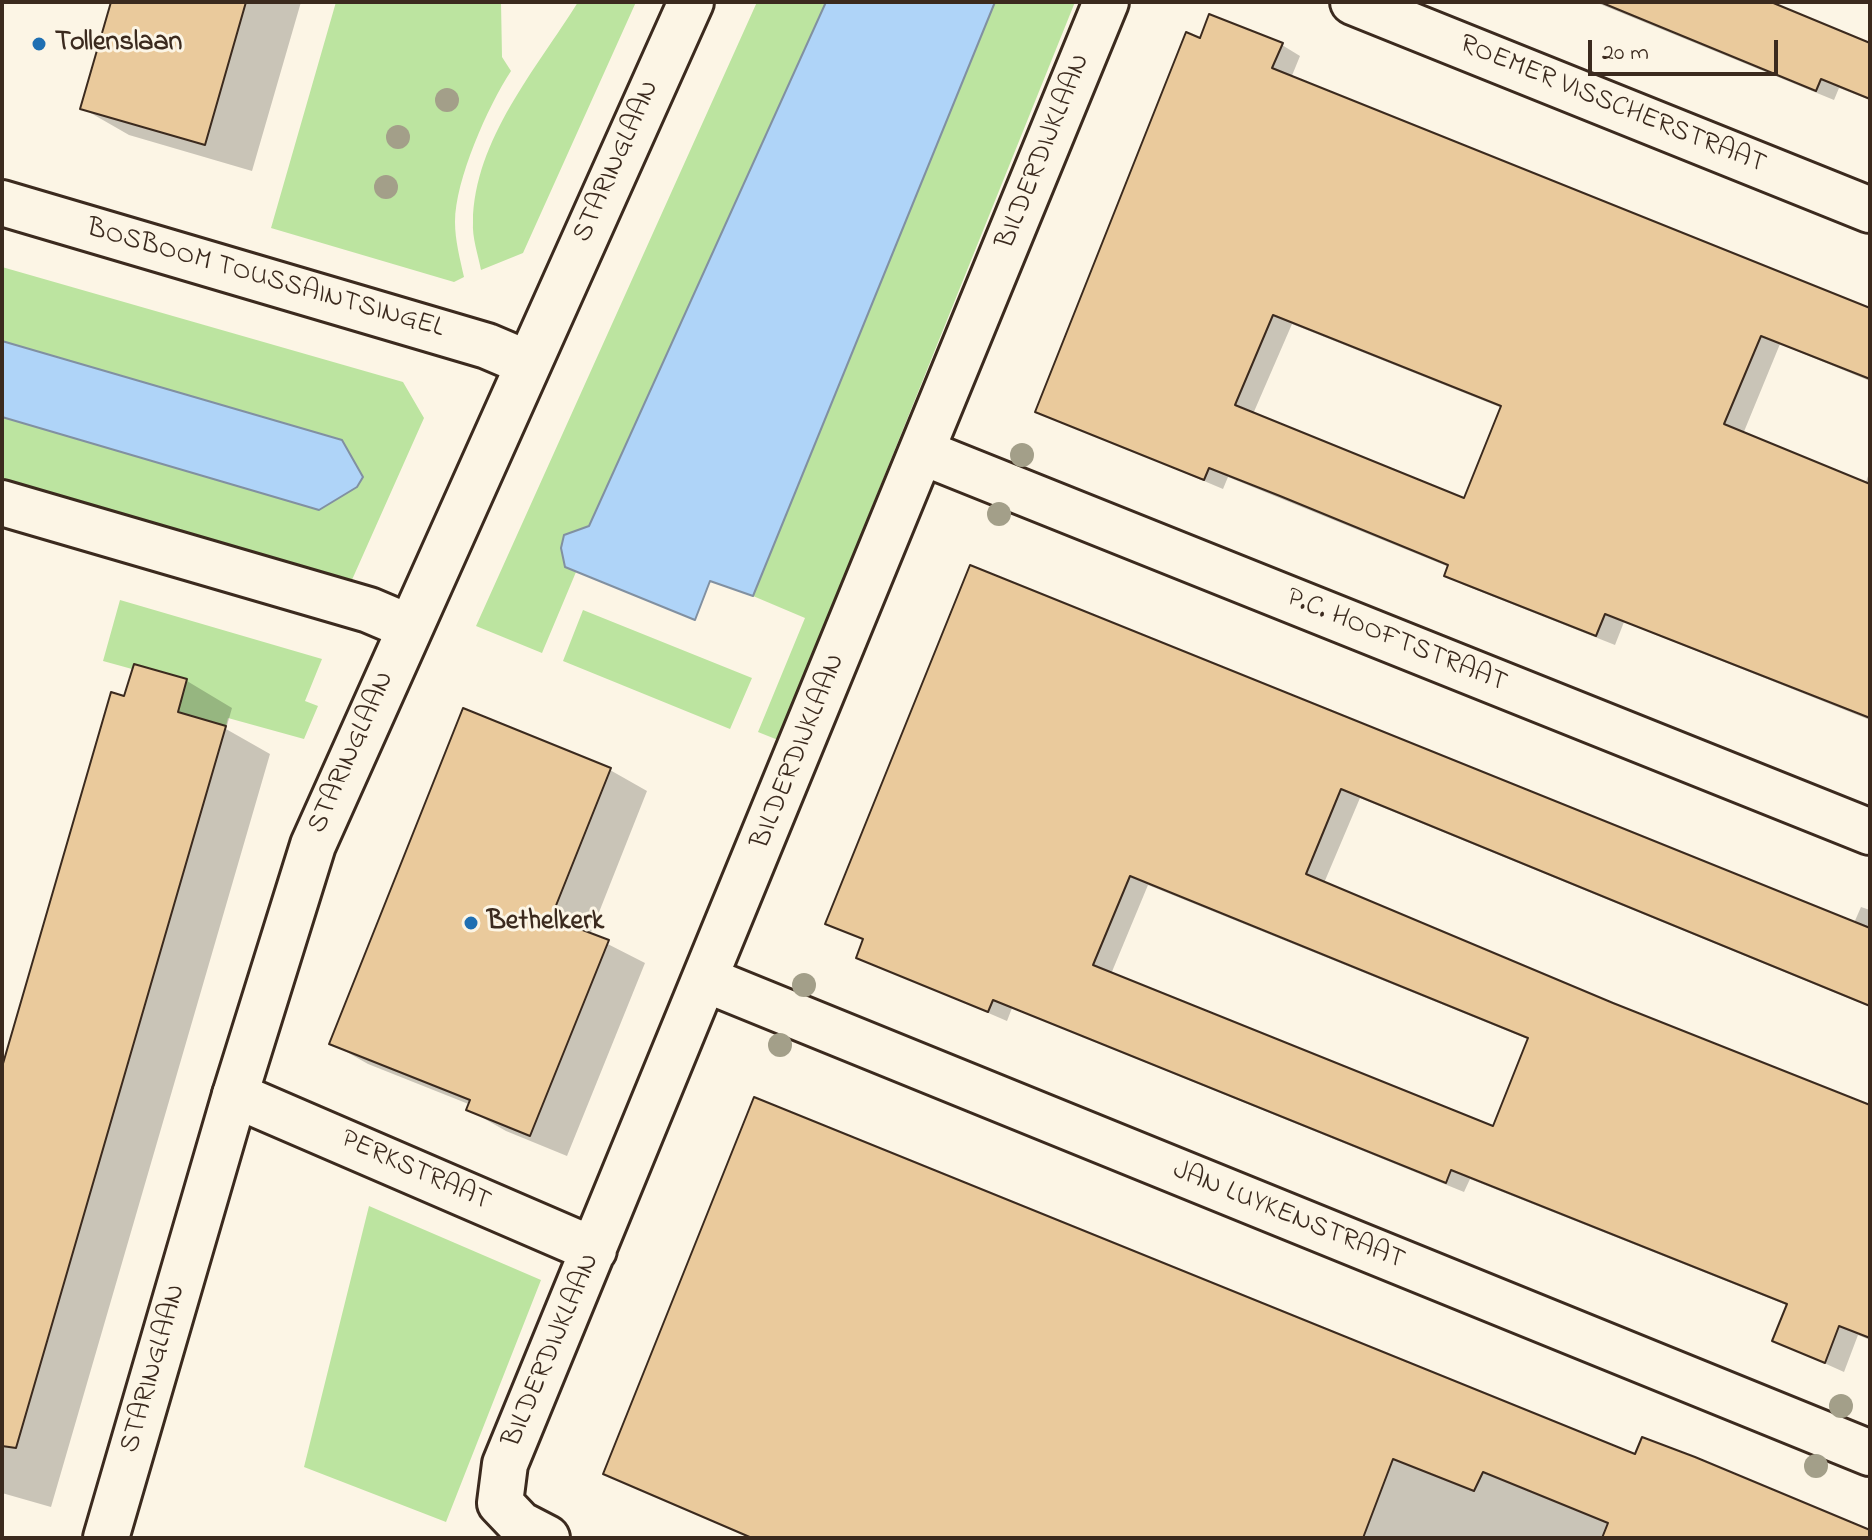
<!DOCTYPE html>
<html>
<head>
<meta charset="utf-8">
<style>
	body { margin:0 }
	#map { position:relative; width:1872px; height:1540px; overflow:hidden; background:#fcf5e5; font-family:"Indie Flower",sans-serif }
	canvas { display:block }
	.frame { position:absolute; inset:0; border:4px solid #3b2a1e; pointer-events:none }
	.scale { position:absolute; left:1588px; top:40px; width:190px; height:36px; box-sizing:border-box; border:4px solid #3b2a1e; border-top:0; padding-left:10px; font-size:24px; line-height:28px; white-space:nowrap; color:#3b2a1e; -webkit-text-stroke:6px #fcf5e5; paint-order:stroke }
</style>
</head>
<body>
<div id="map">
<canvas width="1872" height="1540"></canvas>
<div class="frame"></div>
<div class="scale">20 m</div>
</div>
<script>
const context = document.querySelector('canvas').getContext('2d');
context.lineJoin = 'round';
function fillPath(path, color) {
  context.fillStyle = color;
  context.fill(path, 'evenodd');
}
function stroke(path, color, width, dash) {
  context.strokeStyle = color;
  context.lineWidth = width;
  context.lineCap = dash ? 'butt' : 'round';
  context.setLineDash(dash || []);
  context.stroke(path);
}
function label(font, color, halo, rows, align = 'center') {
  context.font = font + ' "Indie Flower",sans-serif';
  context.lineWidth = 6;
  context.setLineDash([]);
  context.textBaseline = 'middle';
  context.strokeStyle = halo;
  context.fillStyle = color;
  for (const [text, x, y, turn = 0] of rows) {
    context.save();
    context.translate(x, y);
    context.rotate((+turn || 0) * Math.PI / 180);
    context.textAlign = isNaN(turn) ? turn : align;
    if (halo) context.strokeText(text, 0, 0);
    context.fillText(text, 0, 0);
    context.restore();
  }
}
fillPath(new Path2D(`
	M336,2h165l1,55 9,14c-23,35 -56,109 -56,151 0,18 5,37 9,55l-10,5 -183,-54z
	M578,2h58l-113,251 -42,17c-3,-16 -9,-32 -8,-48 1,-82 64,-154 105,-220z
	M757,2h69l-237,524 -25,9 1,32 11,5 -34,81 -66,-27z
	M995,2h80l-297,738 -20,-8 47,-114 -52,-22z
	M2,267l401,115 21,36 -73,164 -349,-102v-63l317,93 23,-70 -340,-99z
	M120,600l202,59 -17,42 13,5 -14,33 -76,-21 -2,8 -48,-14 9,-33 -53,-15 -2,5 -29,-8z
	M583,610l169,68 -22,51 -167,-68z
	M369,1206l172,74 -95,242 -142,-55z`), '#bce4a0');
const water = new Path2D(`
	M826,2h169l-242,594 -43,-15 -15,39 -130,-53 -4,-19 3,-13 25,-9z
	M2,341l340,99 21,37 -6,10 -38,23 -317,-93z`);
fillPath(water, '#afd4f8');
stroke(water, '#8190a1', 2);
fillPath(new Path2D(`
	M113,2h188l-49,169 -123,-36 -47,-27z
	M1595,2h170l105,43v55l-31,-12 -5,12z
	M1201,40l81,5 18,11 -9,22 579,233v70l-90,-37 -37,90 123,48 4,-12v250l-246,-98 -9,23 -151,-60 -18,-10 3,-8 -221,-90 -5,12 -185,-78zM1292,324l210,84 -37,92 -212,-86z
	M971,567l883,356 7,-16 9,3v97l-510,-209 -36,85 288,122 258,102v233l-12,-5 -14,37 -69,-31 14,-35 -319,-127 -6,13 -452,-184 -5,13 -149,-64 7,-16 -38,-18zM1148,885l382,155 -36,89 -383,-155z
	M135,666l52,15 45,27 -6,21 44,25 -219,753 -49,-14v-418z
	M610,770l37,21 -57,144 55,28 -78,193 -61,-25 -37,-21 2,-5 -103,-41 -37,-21z
	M756,1100l1056,438h-1060l-146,-65z`), '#0003');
const building = new Path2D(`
	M111,2h135l-41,143 -125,-36z
	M1600,2h171l99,41v56l-49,-20 -5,12z
	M1209,14l74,29 -11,25 598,240v71l-109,-43 -37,88 146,60v234l-265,-104 -9,22 -152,-60 4,-11 -168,-69 -71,-28 -5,12 -169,-68 151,-380 14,6zM1273,315l228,91 -37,92 -229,-93z
	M970,565l900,363v78l-529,-217 -35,85 307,129 257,102v233l-31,-12 -14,37 -53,-22 15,-37 -336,-134 -5,13 -453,-183 -5,12 -132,-54 7,-19 -38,-15zM1130,876l398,162 -35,88 -400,-161z
	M134,664l53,15 -9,33 48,14 -210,722 -14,-2v-379l109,-375 13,4z
	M463,708l148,60 -60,150 58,22 -79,196 -64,-26 4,-10 -141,-56z
	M754,1097l881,357 7,-17 53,20 175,73v8h-268l6,-15 -125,-51 -9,19 -81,-32 -30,79h-611l-149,-64z`);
fillPath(building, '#eaca9c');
stroke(building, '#3b2a1e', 2);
const street = new Path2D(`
	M1353,2l517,208
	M2,203l485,143 40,17
	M922,452l948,380
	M2,503l367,107 40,17
	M707,980l1163,473
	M235,1095l359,155
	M547,1538l-27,-14 -20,-21 5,-39 601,-1462`);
const secondary = new Path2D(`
	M106,1538l129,-443 78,-250 378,-843`);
stroke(street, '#3b2a1e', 50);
stroke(secondary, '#3b2a1e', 50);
stroke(street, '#fcf5e5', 44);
stroke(secondary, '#fcf5e5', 44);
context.fillStyle = '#a39f89';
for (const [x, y] of [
	[447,100],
	[398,137],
	[386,187],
	[1022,455],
	[999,514],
	[804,985],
	[780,1045],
	[1841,1406],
	[1816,1466]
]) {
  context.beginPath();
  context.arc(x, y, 12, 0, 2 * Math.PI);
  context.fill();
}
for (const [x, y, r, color] of [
	[39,44,8,"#1f6fb2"],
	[471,923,8,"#1f6fb2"]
]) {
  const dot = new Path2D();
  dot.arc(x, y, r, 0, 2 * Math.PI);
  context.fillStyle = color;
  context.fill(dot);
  stroke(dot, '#fcf5e5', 3);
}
label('bold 28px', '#3b2a1e', '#fcf5e5', [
	["Tollenslaan",55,44],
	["Bethelkerk",487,923]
], 'left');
label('28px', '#3b2a1e', '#fcf5e5', [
	["ROEMER VISSCHERSTRAAT",1612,106,22],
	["BILDERDIJKLAAN",1045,152,-68],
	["STARINGLAAN",618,162,-66],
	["BOSBOOM TOUSSAINTSINGEL",265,280,16],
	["P.C. HOOFTSTRAAT",1396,642,22],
	["BILDERDIJKLAAN",800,752,-68],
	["STARINGLAAN",353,753,-66],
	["PERKSTRAAT",415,1172,24],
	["JAN LUYKENSTRAAT",1288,1217,22],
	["BILDERDIJKLAAN",553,1351,-67],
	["STARINGLAAN",155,1369,-74]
]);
</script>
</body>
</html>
